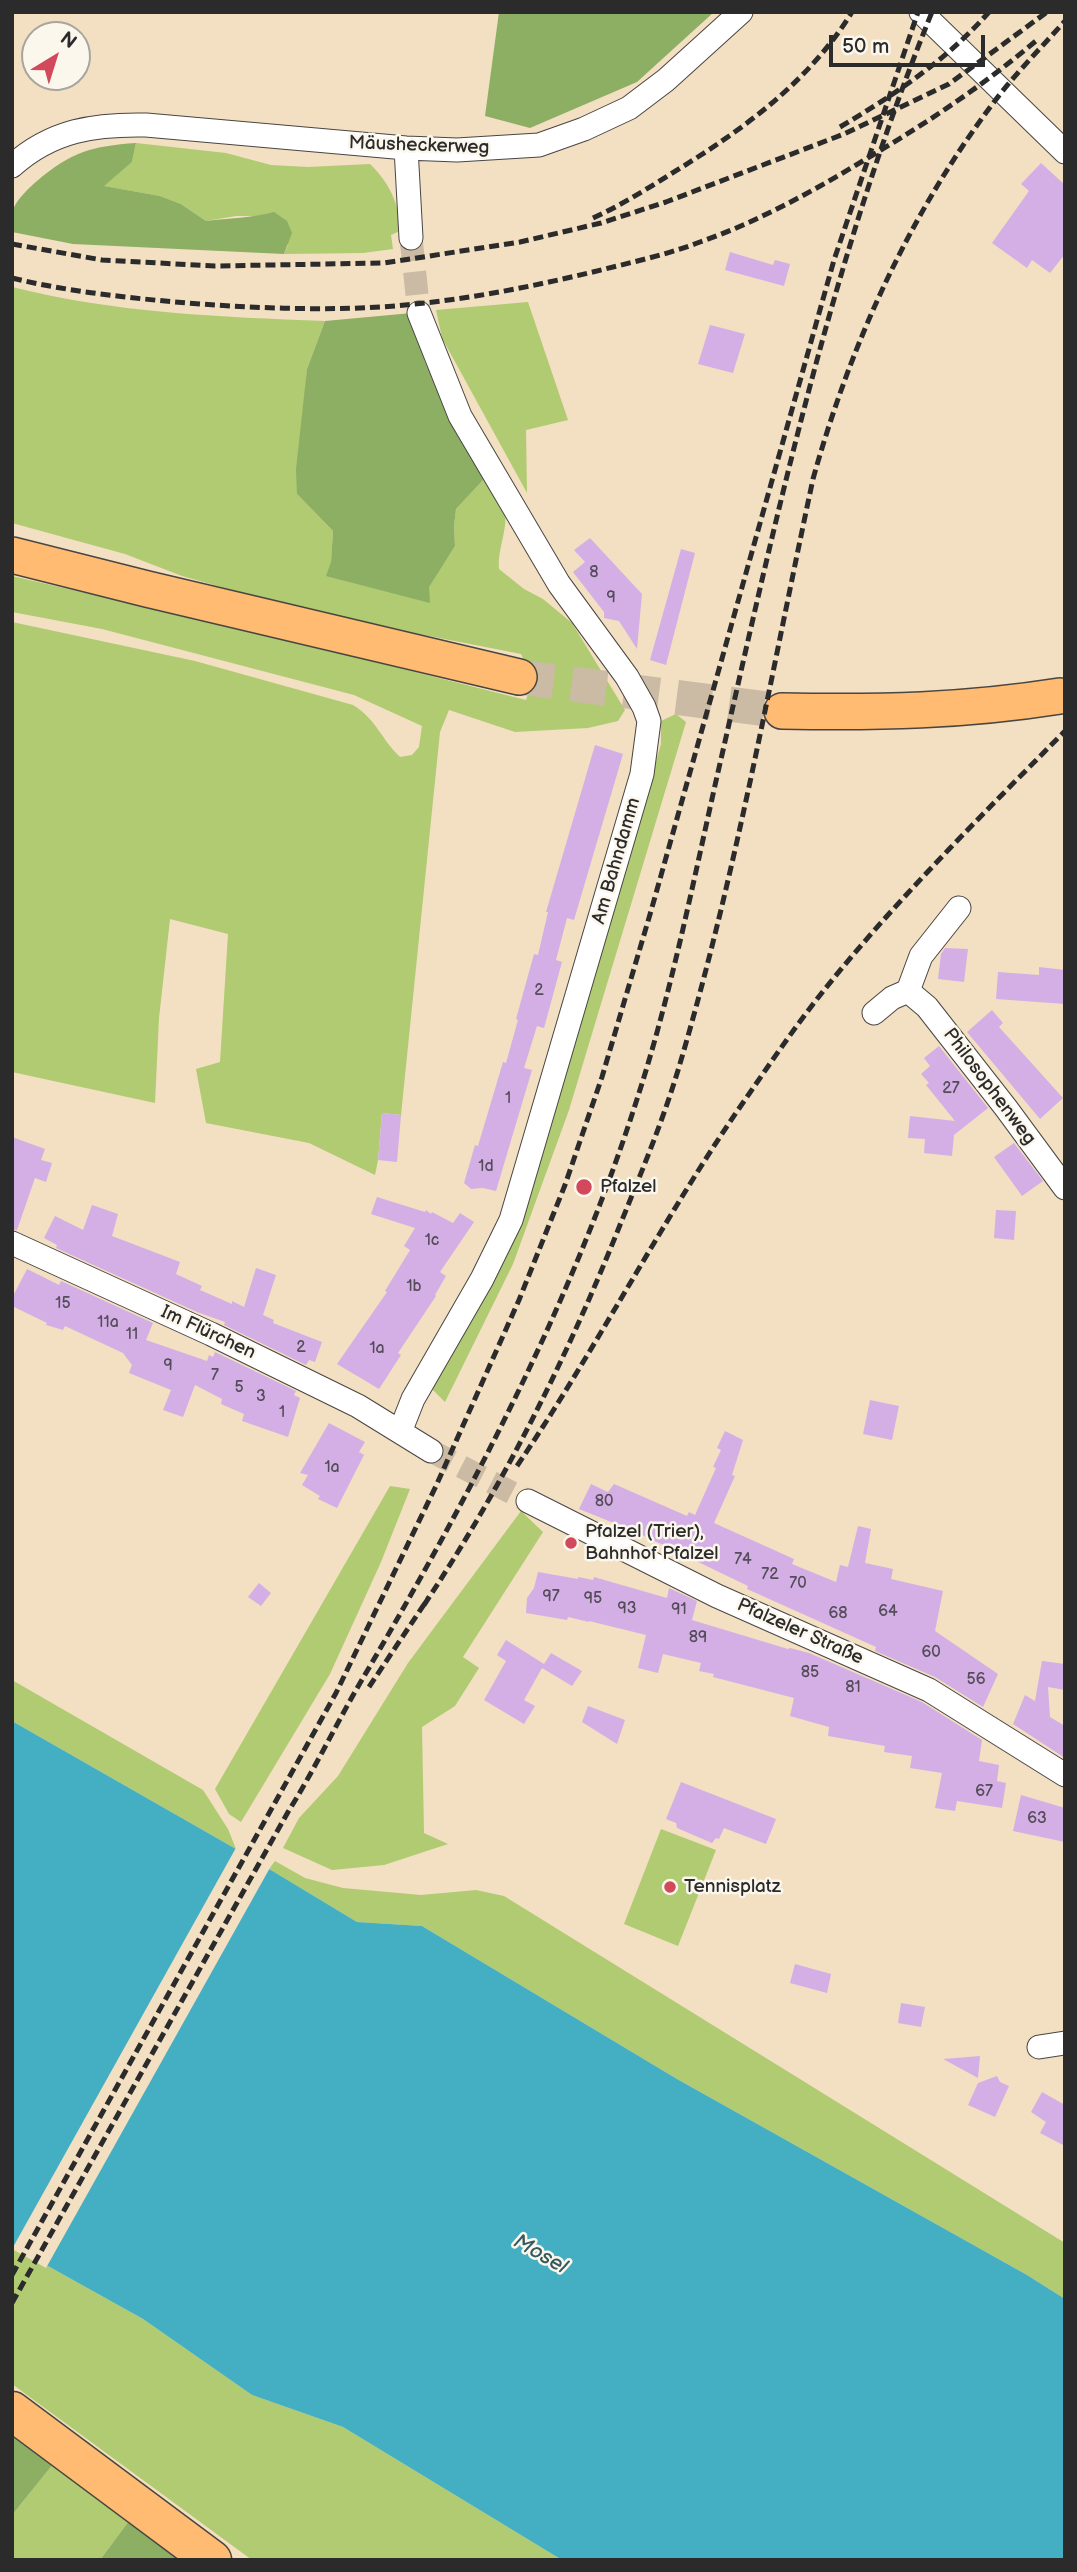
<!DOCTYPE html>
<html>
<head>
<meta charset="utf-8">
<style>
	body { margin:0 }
	#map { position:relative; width:1077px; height:2572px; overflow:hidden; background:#f3dfc2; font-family:"Balsamiq Sans",sans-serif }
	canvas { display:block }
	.frame { position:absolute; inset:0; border:14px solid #2b2b2b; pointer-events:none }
	.north { position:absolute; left:21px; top:21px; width:70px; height:70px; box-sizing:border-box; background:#fbf7ec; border:2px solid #a8a59f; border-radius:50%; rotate:38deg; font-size:19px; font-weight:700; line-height:28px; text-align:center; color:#2b2b2b }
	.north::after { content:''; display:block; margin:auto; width:24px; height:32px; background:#d1495b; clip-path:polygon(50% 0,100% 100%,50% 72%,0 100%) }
	.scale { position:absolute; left:829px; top:35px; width:156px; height:32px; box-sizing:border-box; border:4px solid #2b2b2b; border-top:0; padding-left:9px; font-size:21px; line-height:24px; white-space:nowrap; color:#2b2b2b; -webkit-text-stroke:5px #fbf7ec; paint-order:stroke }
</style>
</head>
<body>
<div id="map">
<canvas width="1077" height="2572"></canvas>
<div class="frame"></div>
<div class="north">N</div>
<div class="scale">50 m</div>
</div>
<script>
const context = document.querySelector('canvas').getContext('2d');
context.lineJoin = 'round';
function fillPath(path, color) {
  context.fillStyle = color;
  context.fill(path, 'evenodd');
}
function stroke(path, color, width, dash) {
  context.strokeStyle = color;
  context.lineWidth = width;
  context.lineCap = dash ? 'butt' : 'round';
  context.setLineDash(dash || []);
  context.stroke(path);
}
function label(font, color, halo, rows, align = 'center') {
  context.font = font + ' "Balsamiq Sans",sans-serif';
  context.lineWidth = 5;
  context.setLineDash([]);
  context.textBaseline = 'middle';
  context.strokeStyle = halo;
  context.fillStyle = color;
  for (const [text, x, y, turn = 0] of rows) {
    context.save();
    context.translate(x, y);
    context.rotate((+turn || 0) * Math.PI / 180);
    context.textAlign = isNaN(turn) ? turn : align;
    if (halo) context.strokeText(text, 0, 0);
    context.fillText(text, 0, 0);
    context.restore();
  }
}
fillPath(new Path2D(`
	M136,143l90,10 45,12 37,2 62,-3c19,18 30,41 30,67l-9,4 2,14 -30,4 -79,1 4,-9 -28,-29h-24l-30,5 -25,-17 -21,-8 -57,-10 29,-24z
	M12,287c103,26 208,30 313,34l-18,48 -10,125 36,37 -2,31 97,25 27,-41 -1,-20 2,-17 29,-31c6,7 13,15 17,23 10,22 -5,45 -3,68l25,20 19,10 29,24 53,87 -7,11 -30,7 -73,4 -66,-22 -9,22 -39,383 -19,-2 -4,47 -3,15 -66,-32 -103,-20 -10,-54 24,-7 8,-128 -58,-15 -11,99 -4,85 -143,-31v-450l183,39 158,44c24,15 28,34 47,52l12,-2 7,-8 3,-21 -68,-31 -252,-66 -90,-17v-36l248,57 266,67 7,-21 -12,-25 -102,-20 -166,-38 -71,-20 -57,-22 -113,-31z
	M528,302l40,118 -42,10 1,63 -85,-155 -6,-28z
	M676,714l10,8 -117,388 -56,154 -68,138 -13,-13 75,-133 24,-61 130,-451v-23z
	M390,1486l20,3 -29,73 -51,112 -89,148 -12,-8 -14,-25z
	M521,1511l22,21 -80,125 16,11 -24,38 -33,21 2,106 24,11 -64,21 -52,5 -49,-22 16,-30 39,-42 70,-113z
	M12,1680l191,110 25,39 8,20 -224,-128z
	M661,1829l55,21 -38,96 -54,-22z
	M275,1861l30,17 38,10 78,7 55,-5 28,6 561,347v56l-38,-24 -350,-196 -255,-153 -65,-4 -88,-53z
	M12,2246l131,73 109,76 91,32 219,133h-310l-240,-176z
	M54,2463l75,58 -29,39h-88v-45z`), '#b0cb71');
fillPath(new Path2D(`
	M499,12h215l-77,70 -107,46 -45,-12z
	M136,143l-4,19 -28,24 56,10 21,8 25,17c23,-3 46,-3 68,-9l13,9 5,12 -8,21 -211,-10 -61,-12c0,-6 -2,-16 1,-22 3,-10 16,-22 24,-29 34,-29 55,-35 99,-38z
	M412,313l13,49 60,116 -29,31 -2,17 1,20 -26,41 1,16 -104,-27 5,-14 2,-31 -36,-37 -1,-25 11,-100 18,-48z
	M12,2431l42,32 -42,52z
	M129,2521l53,39h-82z`), '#8caf63');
fillPath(new Path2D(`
	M12,1721l224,128 121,73 65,4 255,153 350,196 38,24v261h-503l-219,-133 -91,-32 -109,-76 -131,-73z`), '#44afc3');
fillPath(new Path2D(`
	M237,1846l34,20 -225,402 -34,-19z`), '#f3dfc2');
fillPath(new Path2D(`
	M1041,163l24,22v69l-15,19 -18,-13 -5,8 -35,-25 37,-52 -8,-7z
	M730,252l43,13 2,-5 15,4 -6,22 -59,-16z
	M710,325l35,9 -12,39 -35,-9z
	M590,538l52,56 -5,55 -18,-28 -15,-3v-6l-31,-40 12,-10 -11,-12z
	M681,549l14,4 -29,112 -16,-5z
	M595,745l28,9 -49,166 -7,-2 -11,42 6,2 -18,66 -7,-2 -13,42 8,2 -36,121 -13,-3 -12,1 -7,-6 11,-38 3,1 25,-84 3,1 12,-43 -2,-1 18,-65 4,1 10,-43h-2z
	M945,948l23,1 -4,33 -26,-3 3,-25z
	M1039,967l26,3v34l-69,-5 2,-27 41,3z
	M992,1010l11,13 -4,4 64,71 -23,21 -73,-87z
	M939,1046l49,62 -34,27 -2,21 -28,-3 1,-14 -17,-1 2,-22 45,5 -29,-36 3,-2 -8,-9 9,-8 -6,-8z
	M382,1113l19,2 -4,47 -19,-2z
	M12,1137l33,12 -4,11 11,3 -6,19 -11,-4 -18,52 -5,-1z
	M1014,1143l29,38 -21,15 -28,-39z
	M377,1197l48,15 1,-2 5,4 1,-2 21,11 7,-10 14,9 -34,50 6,4 -11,19 1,1 -38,57 3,2 -22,34 -42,-25 50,-72 -2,-1 25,-41 -6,-4 11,-18 -44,-14z
	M92,1205l26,9 -6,22 68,26 -4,12 26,12 -2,4 32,14v-3l12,6 12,-39 20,7 -13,40 11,5 -1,3 49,19 -7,20 -6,-2 -3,5 -82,-40 1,-3 -28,-10 -141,-64 1,-3 -13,-7 11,-22 28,14z
	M996,1210l20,1 -2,29 -20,-2z
	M27,1269l32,16 2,-4 92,42 -7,17 61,21 2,-6 4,2 2,-5 81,39 -2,4 6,3 -12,39 -46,-16 2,-7 -23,-10 1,-5 -27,-14 -12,32 -20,-7 8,-20 -42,-17 3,-8 -9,-12 -58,-27 -2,4 -17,-5 1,-2 -35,-17v-8z
	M870,1400l29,6 -7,34 -29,-6z
	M329,1423l36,19 -6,10 5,3 -27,53 -19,-9 2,-3 -18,-11 6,-10 -8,-2z
	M725,1431l18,9 -11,35 3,1 -21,47 80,36 -2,5 44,18 4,-17 8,2 10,-41 13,3 -6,34 28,6 -2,10 52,12 -8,40 63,43 -15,33 -48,-30 -60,-26 1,-4 -129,-58 1,-3 -112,-54 -57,-23 12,-25 17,8 6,-8 73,32 2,-4 6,3 21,-47 -3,-1 8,-17 -4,-2z
	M538,1572l40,7v-2l15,3 1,-3 73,21 2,-10 28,13 -5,19 96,29 2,-1 19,5 113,49 60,38 -3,21 20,4 -2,16 9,2 -4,25 -45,-7 -2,10 -20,-3 7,-35 -32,-5 2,-12 -28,-4 1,-6 -57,-10 1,-9 -39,-11 4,-18 -81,-21 1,-3 -15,-3 2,-8 -38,-9 -5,19 -20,-5 8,-33 -57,-14v1l-21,-5 -1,3 -41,-7 1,-15 7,-10z
	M259,1583l12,10 -10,13 -13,-9z
	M506,1640l38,24 7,-11 31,18 -10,15 -30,-18 -18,32 11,6 -11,18 -40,-24 22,-39 -9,-6z
	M1042,1661l23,3v26l-17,-3 2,30 15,9v32l-52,-34 12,-29 10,6z
	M588,1706l37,14 -8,24 -35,-22z
	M681,1782l95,37 -10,25 -42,-16 -5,11 -3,-1 -4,5 -35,-15 -1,-5 -10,-4z
	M1021,1795l44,13v34l-52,-11z
	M795,1964l36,10 -4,19 -37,-10z
	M901,2003l24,4 -4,20 -23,-4z
	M980,2056l-2,22 -35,-19z
	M997,2076l3,6 9,4 -14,31 -27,-12 10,-22z
	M1042,2092l23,13v41l-25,-13 6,-11 -15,-10z`), '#d3afe6');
stroke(new Path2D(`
	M411,238l8,75
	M431,1451l97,50`), '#cbbba4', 23, [23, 11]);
stroke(new Path2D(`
	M519,677l263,34`), '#cbbba4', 35, [35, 18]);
const minor = new Path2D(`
	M921,12l144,140
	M406,148l5,90
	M12,166c40,-36 83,-42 134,-41l260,23 51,2 82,-5 45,-16 45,-21 37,-28 75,-68
	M908,991l19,16 79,101 59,80
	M874,1013l18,-15 16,-7 13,-35 38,-48
	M12,1243l199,91 147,72 73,45
	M400,1432l13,-33 69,-120 29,-59 131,-446 7,-53 -5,-14 -17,-30 -68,-93 -99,-168 -41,-103
	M528,1501l189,95 212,94 136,85
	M1039,2047l26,-4`);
const primary = new Path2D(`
	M12,555l135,34 372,88
	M782,711c96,2 183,0 278,-15`);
const motorway = new Path2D(`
	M12,2411l200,149`);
stroke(minor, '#494642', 25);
stroke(primary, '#494642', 38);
stroke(motorway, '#494642', 41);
stroke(minor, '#fff', 23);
stroke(primary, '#febb71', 35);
stroke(motorway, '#febb71', 38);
stroke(new Path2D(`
	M840,127c54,-32 107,-67 149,-115
	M593,218c31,-14 60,-33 89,-51 66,-41 129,-88 170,-155
	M12,244l90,16 113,6 169,-3 136,-21 81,-19 65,-21 178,-68 105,-50 98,-72
	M12,278c53,13 109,19 163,24 73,6 158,10 230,3 67,-6 135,-20 200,-36 32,-8 64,-15 95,-27 60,-21 117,-53 171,-86 59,-35 114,-72 166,-116
	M517,1466c82,-121 148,-252 232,-372 22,-32 44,-64 68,-95 73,-93 164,-183 248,-268
	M424,1605c79,-119 143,-247 196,-380 21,-52 43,-104 59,-158 57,-192 92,-392 134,-588 37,-133 95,-262 178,-373 22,-30 49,-57 74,-85
	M369,1687l60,-90
	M12,2275l324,-582 100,-207 83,-186 46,-115 37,-108 49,-166 183,-651 84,-248
	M12,2303l276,-491c27,-43 49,-90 75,-134 109,-186 211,-379 276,-585 36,-113 58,-231 85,-347 56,-247 112,-498 208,-734`), '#2b2b2b', 5, [10, 5]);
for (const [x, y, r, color] of [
	[584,1187,9,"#d1495b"],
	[571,1543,7,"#d1495b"],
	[670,1887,7,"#d1495b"]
]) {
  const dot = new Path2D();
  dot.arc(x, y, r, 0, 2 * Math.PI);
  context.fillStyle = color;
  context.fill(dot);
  stroke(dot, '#fbf7ec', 2.5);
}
label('16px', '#554c5a', null, [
	["8",594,573],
	["9",611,598],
	["2",539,991],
	["27",951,1089],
	["1",508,1099],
	["1d",486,1167],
	["1c",432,1241],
	["1b",414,1287],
	["15",63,1304],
	["11a",108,1323],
	["11",132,1335],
	["2",301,1348],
	["1a",377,1349],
	["9",168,1366],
	["7",215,1376],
	["5",239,1388],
	["3",261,1397],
	["1",282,1413],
	["1a",332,1468],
	["80",604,1502],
	["74",743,1560],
	["72",770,1575],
	["70",798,1584],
	["97",551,1597],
	["95",593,1599],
	["93",627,1609],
	["91",679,1610],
	["64",888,1612],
	["68",838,1614],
	["89",698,1638],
	["60",931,1653],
	["85",810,1673],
	["56",976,1680],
	["81",853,1688],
	["67",984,1792],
	["63",1037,1819]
]);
label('19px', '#2b2b2b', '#fbf7ec', [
	["Mäusheckerweg",419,146,2],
	["Am Bahndamm",617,861,-74],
	["Philosophenweg",989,1087,53],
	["Im Flürchen",208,1333,25],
	["Pfalzeler Straße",800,1632,24]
]);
label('19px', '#2b2b2b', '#fbf7ec', [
	["Pfalzel",600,1187],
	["Pfalzel (Trier),",585,1532],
	["Bahnhof Pfalzel",585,1554],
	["Tennisplatz",684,1887]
], 'left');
label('italic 21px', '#345960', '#fbf7ec', [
	["Mosel",540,2255,30]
]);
</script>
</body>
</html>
